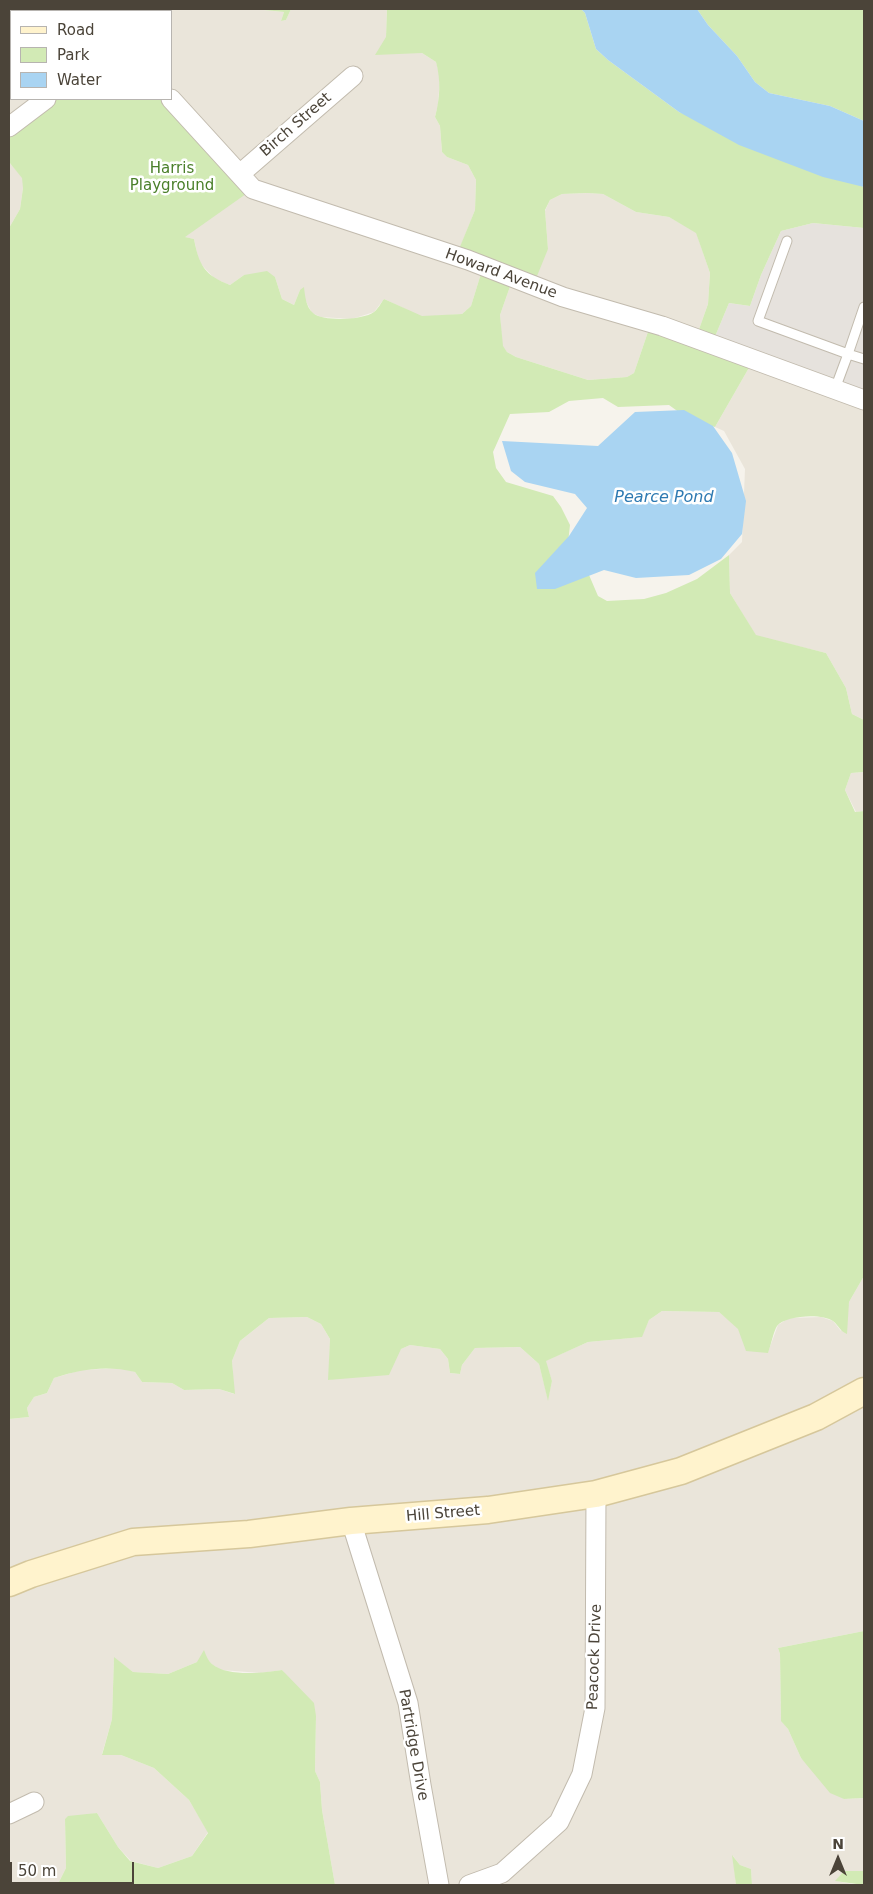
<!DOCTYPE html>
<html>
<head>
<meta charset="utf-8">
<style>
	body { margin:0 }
	#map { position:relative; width:873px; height:1894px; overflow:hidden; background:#f6f3ec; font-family:"DejaVu Sans",sans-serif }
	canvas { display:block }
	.frame { position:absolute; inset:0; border:10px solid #4b4439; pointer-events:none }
	.legend { position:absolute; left:10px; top:10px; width:162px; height:90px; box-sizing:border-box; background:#fff; border:1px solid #b7b4b0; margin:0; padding:6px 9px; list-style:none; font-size:15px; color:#4b4439 }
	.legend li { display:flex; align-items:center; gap:10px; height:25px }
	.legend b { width:25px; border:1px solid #b7b4b0 }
	.north { position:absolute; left:813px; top:1834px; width:50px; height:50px; -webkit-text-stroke:4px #fff; paint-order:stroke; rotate:0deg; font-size:14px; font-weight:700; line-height:20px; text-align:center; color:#4b4439 }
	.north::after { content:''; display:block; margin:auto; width:18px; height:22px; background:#4b4439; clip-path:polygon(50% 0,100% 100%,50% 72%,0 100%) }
	.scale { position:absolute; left:10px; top:1862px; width:124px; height:22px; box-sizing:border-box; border:2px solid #4b4439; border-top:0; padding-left:6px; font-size:15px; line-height:18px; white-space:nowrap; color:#4b4439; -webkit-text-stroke:4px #fff; paint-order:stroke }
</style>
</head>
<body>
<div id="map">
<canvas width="873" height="1894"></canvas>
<div class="frame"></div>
<ul class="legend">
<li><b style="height:6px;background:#fff3cd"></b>Road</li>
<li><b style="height:14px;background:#d2eab5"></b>Park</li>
<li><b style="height:14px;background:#a9d4f2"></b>Water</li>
</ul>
<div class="north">N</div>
<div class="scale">50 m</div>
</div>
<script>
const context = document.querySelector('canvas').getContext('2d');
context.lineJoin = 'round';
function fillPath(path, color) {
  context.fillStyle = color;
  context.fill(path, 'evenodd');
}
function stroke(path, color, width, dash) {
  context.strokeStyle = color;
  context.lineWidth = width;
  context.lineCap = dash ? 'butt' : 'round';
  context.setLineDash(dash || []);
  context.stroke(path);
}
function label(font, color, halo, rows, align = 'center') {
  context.font = font + ' "DejaVu Sans",sans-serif';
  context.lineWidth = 5;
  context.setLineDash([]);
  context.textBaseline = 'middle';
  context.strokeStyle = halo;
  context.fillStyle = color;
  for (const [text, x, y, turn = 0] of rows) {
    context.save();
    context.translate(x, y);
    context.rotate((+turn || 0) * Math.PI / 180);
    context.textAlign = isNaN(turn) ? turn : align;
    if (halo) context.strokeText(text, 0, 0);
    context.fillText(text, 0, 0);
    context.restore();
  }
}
fillPath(new Path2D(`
	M9,9h245l30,3 -3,9 5,-1 5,-11h96l-1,28 36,16 14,9 4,14 -2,29 -3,12 5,9 2,26 5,5 21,8 8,15 -1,30 -17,43 25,14 -12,39 -9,8 -40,3 -38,-18 -10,13 -22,7 -31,-2 -9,-4 -12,-23 -6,15 -12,-6 -7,-22 -31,-2 -14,10 -15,-6 -16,-17 -5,-23 -26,-5 3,-223h-160v88h36l-38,29z
	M9,162l14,16v10l-3,21 -11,19z
	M587,193l16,1 33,18 33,5 27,15 14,41 -2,31 -11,31 -46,-12 -17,50 -7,4 -39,3 -72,-23 -9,-5 -5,-6 -2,-31 13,-37 35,-29 -3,-38 5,-11 12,-6z
	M754,359l110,38v323l-12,-6 -6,-26 -20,-35 -70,-17 -26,-43 -1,-38 13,-13 3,-73 -21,-38 -9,-4z
	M864,772v39l-8,1 -11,-22 6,-17z
	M864,1276v355l-86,17 2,6 1,66 7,9 13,29 43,41 20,-1v73h-20l-8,10 22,4h-106l-1,-16 -11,-4 -7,-9 3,29h-401l-13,-75 -2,-28 -5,-11 1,-55 -34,-46 -21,3 -40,-3 -11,-7 -13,-1 -29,12 -35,-2 -19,-14 -2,61 -10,35 19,1 33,13 35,32 19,32 -16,24 -34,12 -27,-7 -13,-14 -21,-34 -32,6 1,49 -8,16 2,1h-51v-466l20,-2 -2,-9 7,-11 13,-4 7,-15 27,-8 41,-2 13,4 7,10 30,1 12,7 35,-1 15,5 -2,-33 8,-20 29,-23 38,-1 14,7 9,15 -1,41 81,-35 30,4 8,10 2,14 10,1 2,-9 13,-17 45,-1 19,17 9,35 4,-18 -7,-20 43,-19 53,-5 8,-17 13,-9 57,1 49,40 10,-27 11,-7 32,-1 12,4 8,10 8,-29z`), '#eae5da');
fillPath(new Path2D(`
	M813,223l51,5v169l-150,-58 15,-36 21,3 11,-31 20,-44z`), '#e6e2dd');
fillPath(new Path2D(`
	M254,9h37l-5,11 -5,1 3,-9z
	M387,9h194l4,4 11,36 12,11 71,52 185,75v41l-51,-5 -32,8 -20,44 -11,31 -21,-3 -15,36 40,20 -39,68 -28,-9 -18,-13 -51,2 -15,-9 -34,3 -20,11 -39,2 -17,38 3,16 10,14 47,14 8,11 9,18 -4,36 23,14 9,21 9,5 37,-2 22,-6 31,-14 32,-24 1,38 26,42 70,18 20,35 6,26 12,6v52l-13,1 -6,17 10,22 9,-1v465l-15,26 -2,32c-7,-3 -8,-8 -14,-13 -10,-8 -48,-6 -56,5 -4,7 -6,19 -9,27l-22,-2 -8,-22 -19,-17 -57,-1 -13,9 -7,17 -54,5 -42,19 6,20 -4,20 -9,-37 -19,-17 -45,1 -13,17 -2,9 -10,-1 -2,-14 -8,-10 -30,-4 -9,4 -12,26 -61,5 2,-41 -9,-15 -14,-7 -38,1 -29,23 -8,20 3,33 -16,-5 -35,1 -12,-7 -30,-1 -7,-10c-28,-7 -54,-3 -81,6l-7,15 -13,4 -7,11 2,9 -20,2v-1191l11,-19 3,-21 -1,-10 -13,-16v-34l37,-29h125l82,90 -68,48 9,2c5,26 10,36 36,46l14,-10 23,-4 8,6 7,22 12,6 6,-15 4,-3c1,9 2,20 9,26 10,9 51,7 61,-1 4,-3 7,-9 10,-13l38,17 40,-2 9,-8 12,-39 -26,-13 18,-44 1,-30 -8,-15 -21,-8 -5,-5 -2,-26 -5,-9c5,-18 6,-37 1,-55l-14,-9 -47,2 11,-18zM587,193l16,1 33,18 33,5 27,16 14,40 -2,31 -11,31 -46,-12 -17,50 -7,4 -39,3 -72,-23 -9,-5 -4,-6 -3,-31 13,-37 22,3 13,-32 -3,-39 5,-10 12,-6z
	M697,9h167v112l-34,-15 -61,-13 -14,-11 -18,-26 -29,-31z
	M864,1631v167l-20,1 -14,-6 -29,-35 -13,-29 -7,-8 -1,-67 -2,-6z
	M204,1650c2,5 4,11 8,14 15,13 51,9 70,6l32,33 2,13 -1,55 5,11 2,28 13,75 -277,-1 8,-16 -1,-49 3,-3 29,-3 21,34 12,14 28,7 34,-12 16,-23 -19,-33 -35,-32 -33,-13h-19l10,-36 2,-62 19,15 35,2 29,-12z
	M732,1855l8,10 11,4 1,16h-16z
	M844,1871h20v14l-29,-4z`), '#d2eab5');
fillPath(new Path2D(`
	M581,9h116l11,16 29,31 18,26 14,11 61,13 34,15v66l-41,-10 -84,-32 -60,-33 -71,-52 -12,-11 -11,-36z
	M684,410l29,16 19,27 14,48 -4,33 -21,25 -32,16 -53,3 -32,-8 -49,19h-18l-2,-16 34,-37 18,-28 -12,-14 -50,-12 -14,-11 -9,-30 96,5 37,-34z`), '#a9d4f2');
const lane = new Path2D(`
	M787,241l-29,80 90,33 16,-47
	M835,389l13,-35 16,5`);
const street = new Path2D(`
	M94,9l2,2
	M171,99l82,90 215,71 95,37 99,29 202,74
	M9,127l37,-28
	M240,174l113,-98
	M351,1521l57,182 13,82 18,100
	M9,1814l25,-12
	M469,1885l33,-12 57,-51 23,-48 13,-66 1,-214`);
const secondary = new Path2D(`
	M9,1583l22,-9 102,-32 116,-8 102,-13 137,-11 108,-16 85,-23 135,-54 48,-26`);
stroke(lane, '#c2bbae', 11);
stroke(street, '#c2bbae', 21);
stroke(secondary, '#d6c79b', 29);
stroke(lane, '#fff', 9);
stroke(street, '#fff', 19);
stroke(secondary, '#fff3cd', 26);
label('15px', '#4b4439', '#fff', [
	["Birch Street",296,125,-41],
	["Howard Avenue",501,274,20],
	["Hill Street",443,1514,-5],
	["Peacock Drive",595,1657,-88],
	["Partridge Drive",413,1745,80]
]);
label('15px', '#4a7f2a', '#fff', [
	["Harris",172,169],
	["Playground",172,186]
]);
label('italic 16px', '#2e7ab2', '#fff', [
	["Pearce Pond",664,498]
]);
</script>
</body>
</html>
